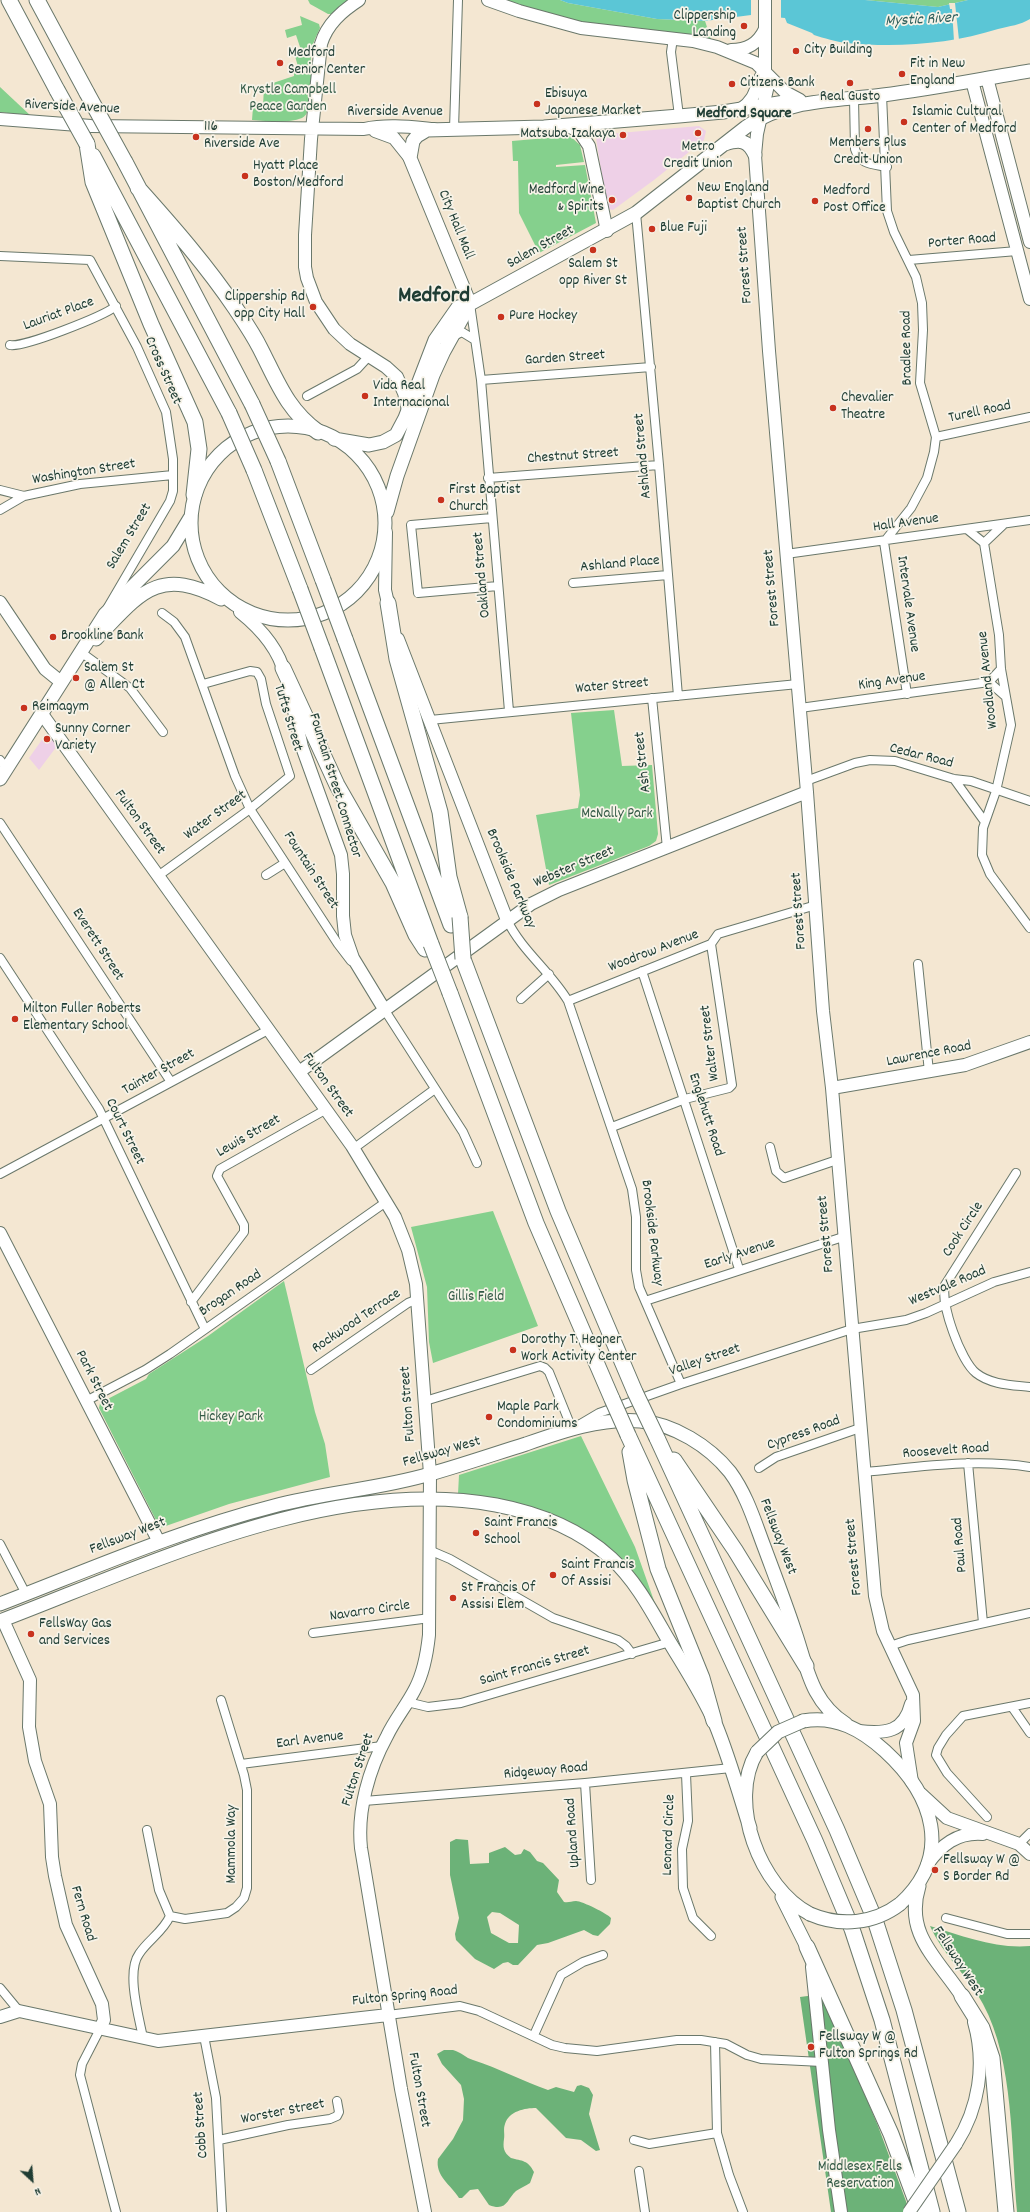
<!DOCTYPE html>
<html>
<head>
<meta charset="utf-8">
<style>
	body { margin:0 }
	#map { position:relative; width:1030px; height:2212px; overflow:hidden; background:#f4e7d2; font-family:Dekko,sans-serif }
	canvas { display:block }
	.north { position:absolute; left:12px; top:2160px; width:40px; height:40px; -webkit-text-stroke:3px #f7f3e8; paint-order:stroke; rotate:154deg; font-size:11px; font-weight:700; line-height:16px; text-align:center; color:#1f3d34 }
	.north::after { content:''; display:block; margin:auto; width:14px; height:18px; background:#1f3d34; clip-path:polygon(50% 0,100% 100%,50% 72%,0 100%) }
</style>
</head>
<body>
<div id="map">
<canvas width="1030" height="2212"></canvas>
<div class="north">N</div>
</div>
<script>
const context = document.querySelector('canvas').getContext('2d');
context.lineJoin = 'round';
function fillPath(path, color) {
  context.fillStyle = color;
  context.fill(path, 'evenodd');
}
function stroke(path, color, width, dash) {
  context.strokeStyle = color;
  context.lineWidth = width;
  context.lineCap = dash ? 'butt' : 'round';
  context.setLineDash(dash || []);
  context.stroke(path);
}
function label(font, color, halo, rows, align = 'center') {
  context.font = font + ' Dekko,sans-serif';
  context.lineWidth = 3.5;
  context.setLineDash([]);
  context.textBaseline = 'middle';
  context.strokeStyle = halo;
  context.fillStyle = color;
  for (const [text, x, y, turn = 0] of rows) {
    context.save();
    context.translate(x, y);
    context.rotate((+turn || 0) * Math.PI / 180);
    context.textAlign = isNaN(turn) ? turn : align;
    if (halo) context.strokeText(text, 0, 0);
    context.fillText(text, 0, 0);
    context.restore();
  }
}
fillPath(new Path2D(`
	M699,126l7,5 -2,9 -50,40 -41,30 -4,-1 -7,-33 -6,-38 1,-3z
	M46,734l3,1 8,11 -18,24 -10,-12z`), '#eed0e7');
fillPath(new Path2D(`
	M308,0h41l-18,14h-3l-18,-10z
	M506,0h54l8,3 89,16 48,2 6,18c-43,-8 -88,-9 -131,-17 -25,-5 -50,-13 -74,-22z
	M865,0h103l-30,7z
	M300,16l19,8 1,4c-4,9 -8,16 -9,26 -1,14 4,59 -9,64 -15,6 -34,3 -50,2l1,-13h10l1,-21 30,-10v-4l5,-2 -4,-14 7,-3 -6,-18 -9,3 -2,-8 17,-5z
	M0,87l31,29 -31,-4z
	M570,136l10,9 4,17 -28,3v2l29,-2 11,58 -57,30 -20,-40 -1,-52h-5l-1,-20z
	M614,710l8,56 30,-1 6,69 -2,7 -7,5 -100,39 -13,-70 42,-7 2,-13 -9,-82z
	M493,1211l45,115 -105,37 -4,-21 -2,-55 -16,-60z
	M284,1281l31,131 10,32 5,33 -101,27 -69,24 -61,-120 1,-5 46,-24 3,-5 59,-38z
	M581,1436l54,111 23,65c-14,-19 -27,-42 -44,-58 -41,-41 -101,-54 -156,-60l1,-19z`), '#85d08d');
fillPath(new Path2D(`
	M456,1839l12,1 2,24 19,-1v-10l16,-6 10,8 6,-1 3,-5 6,3 7,9 6,2 16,17 -2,12 7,10c5,1 7,-1 12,-1 6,0 32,13 35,17l-1,6 -12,12 -5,-1 -9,-5 -36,13 -11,2 -19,20h-5l-5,-3 -5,1 -9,6 -19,-10 -19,-19 -1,-6 4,-16 -9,-43v-33zM492,1912l8,1 19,12 -1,18h-9l-18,-10 -4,-16z
	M930,1926c33,10 65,23 100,20v266h-13c-6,-65 -3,-151 -34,-208 -15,-28 -40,-49 -53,-78z
	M823,1994l55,132 32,86h-79l-31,-215z
	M453,2050c8,2 13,8 20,10 25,8 50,21 75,30l8,-3 18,5 3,-6 4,-1 8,3 4,7 -4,19 11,36 -4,1 -15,-11 -15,-2 -30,-30c-11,0 -27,3 -31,16 -2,5 0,10 -1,15 -1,8 -1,13 7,19 11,3 17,2 23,14l-4,11c-4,3 -10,5 -14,8 -9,8 -9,21 -27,14l-11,-16 -8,1 -8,8h-3c-8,-13 -24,-22 -21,-39l15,-20 10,-19 1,-21 -3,-14 -19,-21 -5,-10 7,-4z`), '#6cb278');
fillPath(new Path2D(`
	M560,0h305l73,7 30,-7h62v19c-10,6 -20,7 -32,10 -48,15 -101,19 -151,14 -11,-1 -23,-5 -33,-8l-2,-2 -25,-10 -2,-5 -34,-3 -46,6 -48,-2 -89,-16z`), '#5bc6d6');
fillPath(new Path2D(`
	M751,0h30v20l-30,-3z
	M949,3h6l4,37 -5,1 -2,-32h-2z`), '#f4e7d2');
const street = new Path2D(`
	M673,38l-2,14 8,64
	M882,95l5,116 7,21 22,45 6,26 1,27 -3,53 16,54 -2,15 -7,26 -16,30 -27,34 23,152
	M854,98l1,51c5,16 17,15 32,18
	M454,129l4,-129
	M636,213l23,252 19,231
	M0,256l90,4 47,87 29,65 7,47v32l-3,10 -62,106
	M909,260l108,-9
	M470,304l11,76 28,331
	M454,336l8,-4 13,8
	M10,345c13,3 94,-29 106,-39
	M481,380l170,-13
	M307,396l50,-27 12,-13
	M936,437l94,-20
	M488,478l171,-13
	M0,490l24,6 56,-12 93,-9
	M0,510l24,-14
	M492,518l-81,7 7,68 80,-7
	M968,530l16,13 15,92 2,34 10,56 -15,66 -13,37 -1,27 8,19 40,54
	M984,543l20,-19
	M786,554l244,-34
	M573,583l95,-8
	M162,613l12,9 11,15 50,139 15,33 88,135 13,17
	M82,653l48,35 33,44
	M989,682l16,14
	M652,698l15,150
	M800,708l189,-26 12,-13
	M430,720l368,-36
	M0,760l7,9
	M954,779l31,43
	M806,781l49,-18 15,-3 25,1 59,18 17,2 59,20
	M0,823l171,259
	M266,875l19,-12
	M158,876l92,-67 40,-33 -24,-72 -5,-25 -4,-7 -7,-1 -47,13
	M507,920c15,31 43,51 61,81l64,188 4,28v53l3,17 42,97
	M0,958l99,151 106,220
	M918,964l11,108
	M642,971l97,298
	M521,999l28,-25
	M568,1001l143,-57 7,-10 98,-29
	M384,1009l79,123 14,31
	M612,1127l73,-28 44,-11 3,-3 -21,-141
	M770,1147l6,24 8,7 53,-18
	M353,1149l82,-60
	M1016,1173l-71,112c-5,19 16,76 31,88 15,12 37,12 54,14
	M0,1174l268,-144
	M645,1301l198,-64
	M191,1302l53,-70v-7l-27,-49 3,-7 105,-59
	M311,1370l97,-67 10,-4
	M86,1401l59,-31 25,-16 216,-152
	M425,1401l115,-35 5,2 4,4 23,57 27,-16 82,-29 171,-55 54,-9 20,-7 68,-31 36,-10
	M968,1463l15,160
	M759,1468l17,-11 84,-29
	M865,1472c54,-5 110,-14 165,-5
	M0,1544l26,50
	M429,1550l21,9 103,59 65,22 8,6 6,8
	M313,1633l117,-15
	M890,1646l18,-6 122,-27
	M407,1702l21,5 33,-4 209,-61
	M1012,1707l18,26
	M241,1764l141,-18
	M686,1774l2,47 -6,28 1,39 10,30 18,18
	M585,1783l6,97
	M364,1801l221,-18 146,-15
	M987,1817l-40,-44 -11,-18 2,-7 8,-13 17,-19 67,-13
	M147,1830l12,60 11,26 15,3 42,-6 9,-6 8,-9 3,-10v-98l-3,-15 -23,-75
	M1019,1844l11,-11
	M946,1918l61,16h23
	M0,1988l19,23
	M388,2015l72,-9 19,5 73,34 13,3 32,3 80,-11h24l25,4 21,11 14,4 61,3
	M100,2029l-18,35 -2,11 36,137
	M534,2035l27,-60 22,-13 20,-7
	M204,2036l12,62 6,114
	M143,2038c-4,-21 -17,-66 -4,-84 9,-14 24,-22 31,-38
	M715,2042l2,91 12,42 14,37
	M219,2140l69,-15 42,-6 7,-3 2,-4 -2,-11
	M634,2140l15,4 68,-11
	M639,2171l6,41`);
const secondary = new Path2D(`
	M359,0c-17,11 -32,24 -38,44l-10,95 -6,96v32l2,11 9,24 18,27 16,15 36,23 11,10 7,16 4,17
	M488,0l31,11 62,17 112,13 24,6 39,16 29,29 15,8
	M765,0v70l3,15 -11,49 -2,21 14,196 38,441 16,219 9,77 43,508 8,35 30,64 1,26 -8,22 6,39
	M731,50c16,0 27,-6 34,-21
	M987,78l43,164
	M972,81l58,218
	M741,109c18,-12 13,-25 24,-39
	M0,119l91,7 273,3c23,-5 47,-2 70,0
	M565,125l14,6 10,15 18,85
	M375,131l19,7 16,20
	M386,532l-1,58 5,22
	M0,602l45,67 16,13
	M240,612c20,16 39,37 45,63
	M398,639l109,281
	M290,693l12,54 39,108 2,19v42l2,19 8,23 31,51
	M42,714l310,432 43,71 13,33 8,34 14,190 -1,161c-2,19 -5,37 -14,54 -8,16 -20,30 -28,47 -18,33 -30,74 -26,112l40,241 24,123
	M299,1072l232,-168 28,-14 248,-98
	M832,1088l133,-23 65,-23
	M0,1233l159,309
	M3,1620l27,60 -1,47 6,34 15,43 2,53 3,19 11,49 36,79 2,16 -4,9
	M859,1731c27,3 45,1 52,-27
	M921,1794l26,24 72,26 11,10
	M927,1865c14,-20 30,-33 56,-31
	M812,1967l17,163 12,82
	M0,2017l19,-6 139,30 230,-26
	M956,2144c23,-36 30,-80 18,-122`);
const primary = new Path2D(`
	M725,144c15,-5 23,-4 30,11
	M470,304l-60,-146 3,-17 4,-5 10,-6 117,-3 135,-11 44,-4 74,-12
	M191 523a97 97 0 1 1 194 0a97 97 0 1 1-194 0Z
	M334,439l35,6 14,-3 13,-7 9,-17 30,-78 23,-33 12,-3 166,-91 110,-86c39,-28 91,-26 137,-32 49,-6 98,-16 147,-24
	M387,512l10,-36 36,-101 11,-24 26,-47
	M96,639c43,-44 61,-74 125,-40
	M0,779l105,-165 68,-68 17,-28
	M0,1604c91,-35 180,-74 274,-98 52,-14 106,-17 156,-32 32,-9 64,-20 96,-30 37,-13 74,-26 114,-23 34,3 69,25 90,51 17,23 25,51 35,77 10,27 20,53 29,80 13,37 16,72 52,95
	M0,1621c150,-57 332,-146 496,-116 42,8 83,24 115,53 24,22 39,50 55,78 17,29 36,57 49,87 14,34 24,70 35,105
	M803,1721c33,-6 59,9 82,30 48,44 69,104 15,153
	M757,1752c-30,50 3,136 53,162
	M919,1886c-15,48 18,72 43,110
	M782,1897l25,50`);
const highway = new Path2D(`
	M9,0l48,90
	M37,0l50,93
	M87,144l6,38 58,142 44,98 4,27 -5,46
	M93,156l136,257
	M125,162l127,242
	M138,188c35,39 69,78 98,121 8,12 17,25 24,39 17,33 27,62 58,84
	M278,461l45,119
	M254,470l46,119
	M388,603l9,56 43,153 9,65 11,40
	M345,639l106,286
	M322,648l109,296
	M283,668l54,117 56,98 23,52 9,14
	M463,959l95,252 77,181
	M450,993l86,230 76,176
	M628,1435l187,406 37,88 30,91 50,192
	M657,1438l180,392 38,90 29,90 54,202
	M630,1452l5,28 23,89 44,109 12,43
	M674,1460l61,90 71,116
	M807,1947l84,187 29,78
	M962,1996l20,32 10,30 14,154`);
stroke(street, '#6a786b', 10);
stroke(secondary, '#6a786b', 14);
stroke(primary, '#6a786b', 15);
stroke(highway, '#6a786b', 17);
stroke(street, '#fff', 8);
stroke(secondary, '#fff', 12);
stroke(primary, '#fff', 13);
stroke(highway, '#fff', 15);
const secondaryBridge = new Path2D(`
	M909,2212l47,-68`);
const primaryBridge = new Path2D(`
	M757,1752l21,-20 25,-11
	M810,1914c30,13 64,10 90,-10`);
const highwayBridge = new Path2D(`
	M57,90l30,54
	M87,93l38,69
	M252,404l26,57
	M229,413l25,57
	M323,580l22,59
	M300,589l22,59
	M460,917l3,42
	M431,944l19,49
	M635,1392l22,46
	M612,1399l16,36`);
stroke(secondaryBridge, '#6a786b', 14, []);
stroke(primaryBridge, '#6a786b', 15, []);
stroke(highwayBridge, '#6a786b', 17, []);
stroke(secondaryBridge, '#fff', 12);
stroke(primaryBridge, '#fff', 13);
stroke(highwayBridge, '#fff', 15);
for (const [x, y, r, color] of [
	[744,26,4,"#c8321e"],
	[796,51,4,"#c8321e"],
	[280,63,4,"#c8321e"],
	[902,74,4,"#c8321e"],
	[850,83,4,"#c8321e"],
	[732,84,4,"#c8321e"],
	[537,104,4,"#c8321e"],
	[904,122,4,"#c8321e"],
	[868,129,4,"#c8321e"],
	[698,133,4,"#c8321e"],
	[623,135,4,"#c8321e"],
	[196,137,4,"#c8321e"],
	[245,176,4,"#c8321e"],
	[689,198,4,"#c8321e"],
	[612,200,4,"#c8321e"],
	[815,201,4,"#c8321e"],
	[652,229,4,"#c8321e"],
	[593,250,4,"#c8321e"],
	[313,307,4,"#c8321e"],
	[501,317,4,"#c8321e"],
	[365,396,4,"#c8321e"],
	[833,408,4,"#c8321e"],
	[441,500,4,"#c8321e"],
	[53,637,4,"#c8321e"],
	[76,678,4,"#c8321e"],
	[24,708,4,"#c8321e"],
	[47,739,4,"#c8321e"],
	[15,1019,4,"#c8321e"],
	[513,1350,4,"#c8321e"],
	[489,1417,4,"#c8321e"],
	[476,1533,4,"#c8321e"],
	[553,1575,4,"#c8321e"],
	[453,1598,4,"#c8321e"],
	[31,1634,4,"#c8321e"],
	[935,1870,4,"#c8321e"],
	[811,2047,4,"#c8321e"]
]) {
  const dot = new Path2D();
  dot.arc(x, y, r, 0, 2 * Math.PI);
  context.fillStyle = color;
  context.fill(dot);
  stroke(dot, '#f7f3e8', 1.5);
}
label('15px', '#1f3d34', '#f7f3e8', [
	["Clippership",736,17,"right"],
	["Landing",736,34,"right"],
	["City Building",804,51],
	["Medford",288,54],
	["Senior Center",288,71],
	["Fit in New",910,65],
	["England",910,82],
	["Citizens Bank",740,84],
	["Ebisuya",545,95],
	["Japanese Market",545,112],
	["Real Gusto",850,98,"center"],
	["Islamic Cultural",912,113],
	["Center of Medford",912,130],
	["116",204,128],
	["Riverside Ave",204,145],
	["Matsuba Izakaya",615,135,"right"],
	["Members Plus",868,144,"center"],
	["Credit Union",868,161,"center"],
	["Metro",698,148,"center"],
	["Credit Union",698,165,"center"],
	["Hyatt Place",253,167],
	["Boston/Medford",253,184],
	["New England",697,189],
	["Baptist Church",697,206],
	["Medford Wine",604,191,"right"],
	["& Spirits",604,208,"right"],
	["Medford",823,192],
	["Post Office",823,209],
	["Blue Fuji",660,229],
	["Salem St",593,265,"center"],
	["opp River St",593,282,"center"],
	["Clippership Rd",305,298,"right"],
	["opp City Hall",305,315,"right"],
	["Pure Hockey",509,317],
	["Vida Real",373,387],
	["Internacional",373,404],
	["Chevalier",841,399],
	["Theatre",841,416],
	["First Baptist",449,491],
	["Church",449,508],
	["Brookline Bank",61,637],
	["Salem St",84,669],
	["@ Allen Ct",84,686],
	["Reimagym",32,708],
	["Sunny Corner",55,730],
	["Variety",55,747],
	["Milton Fuller Roberts",23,1010],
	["Elementary School",23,1027],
	["Dorothy T. Hegner",521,1341],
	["Work Activity Center",521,1358],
	["Maple Park",497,1408],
	["Condominiums",497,1425],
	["Saint Francis",484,1524],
	["School",484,1541],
	["Saint Francis",561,1566],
	["Of Assisi",561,1583],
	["St Francis Of",461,1589],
	["Assisi Elem",461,1606],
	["FellsWay Gas",39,1625],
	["and Services",39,1642],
	["Fellsway W @",943,1861],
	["S Border Rd",943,1878],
	["Fellsway W @",819,2038],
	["Fulton Springs Rd",819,2055]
], 'left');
label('15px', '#335a46', '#f7f3e8', [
	["Krystle Campbell",288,91],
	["Peace Garden",288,108],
	["McNally Park",617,815],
	["Gillis Field",476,1298],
	["Hickey Park",231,1418],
	["Middlesex Fells",860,2168],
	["Reservation",860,2185]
]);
label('15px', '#1f3d34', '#f7f3e8', [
	["Riverside Avenue",72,108,3],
	["Riverside Avenue",395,113],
	["City Hall Mall",455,225,68],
	["Porter Road",962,242,-5],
	["Salem Street",541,248,-29],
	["Forest Street",746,265,-94],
	["Lauriat Place",59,315,-20],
	["Bradlee Road",908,348,-91],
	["Garden Street",565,359,-4],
	["Cross Street",162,371,66],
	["Turell Road",980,413,-12],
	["Ashland Street",644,456,-95],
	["Chestnut Street",573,457,-4],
	["Washington Street",84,473,-9],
	["Hall Avenue",906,524,-8],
	["Salem Street",130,537,-59],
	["Ashland Place",620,565,-5],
	["Oakland Street",483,575,-95],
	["Forest Street",773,588,-95],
	["Intervale Avenue",907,604,82],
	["Woodland Avenue",989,680,-96],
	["King Avenue",892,682,-8],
	["Water Street",612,687,-5],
	["Tufts Street",287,718,73],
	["Cedar Road",921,757,14],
	["Ash Street",644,762,-96],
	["Fountain Street Connector",334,786,73],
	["Water Street",216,816,-36],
	["Fulton Street",139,823,54],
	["Webster Street",574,868,-23],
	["Fountain Street",310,871,57],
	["Brookside Parkway",510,879,67],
	["Forest Street",800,911,-94],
	["Everett Street",97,945,57],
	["Woodrow Avenue",654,952,-21],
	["Walter Street",711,1043,-97],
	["Lawrence Road",929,1055,-11],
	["Tainter Street",159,1073,-29],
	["Fulton Street",327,1086,54],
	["Englehutt Road",705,1115,72],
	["Court Street",124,1132,64],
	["Lewis Street",249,1137,-30],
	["Cook Circle",964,1230,-57],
	["Brookside Parkway",651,1233,83],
	["Forest Street",827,1234,-95],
	["Early Avenue",740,1255,-18],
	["Westvale Road",948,1287,-23],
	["Brogan Road",231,1294,-34],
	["Rockwood Terrace",357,1322,-34],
	["Valley Street",705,1361,-19],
	["Park Street",93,1381,63],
	["Fulton Street",409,1404,-94],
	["Cypress Road",804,1434,-20],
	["Roosevelt Road",946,1452,-4],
	["Fellsway West",442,1453,-16],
	["Fellsway West",128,1537,-21],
	["Fellsway West",777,1537,69],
	["Paul Road",961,1545,-95],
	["Forest Street",855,1557,-95],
	["Navarro Circle",370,1612,-8],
	["Saint Francis Street",535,1667,-16],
	["Earl Avenue",310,1741,-7],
	["Fulton Street",359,1770,-72],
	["Ridgeway Road",546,1772,-5],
	["Upland Road",574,1833,-94],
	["Leonard Circle",670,1835,-88],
	["Mammola Way",233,1844,-90],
	["Fern Road",82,1914,73],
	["Fellsway West",957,1962,57],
	["Fulton Spring Road",405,1997,-6],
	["Fulton Street",418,2090,80],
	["Worster Street",283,2113,-11],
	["Cobb Street",202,2125,-94]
]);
label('italic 16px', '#2e5f5c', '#f7f3e8', [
	["Mystic River",921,21,-3]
]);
label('bold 16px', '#1f3d34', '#f7f3e8', [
	["Medford Square",744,115]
]);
label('bold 23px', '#1f3d34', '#f7f3e8', [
	["Medford",434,298]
]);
</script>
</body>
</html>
